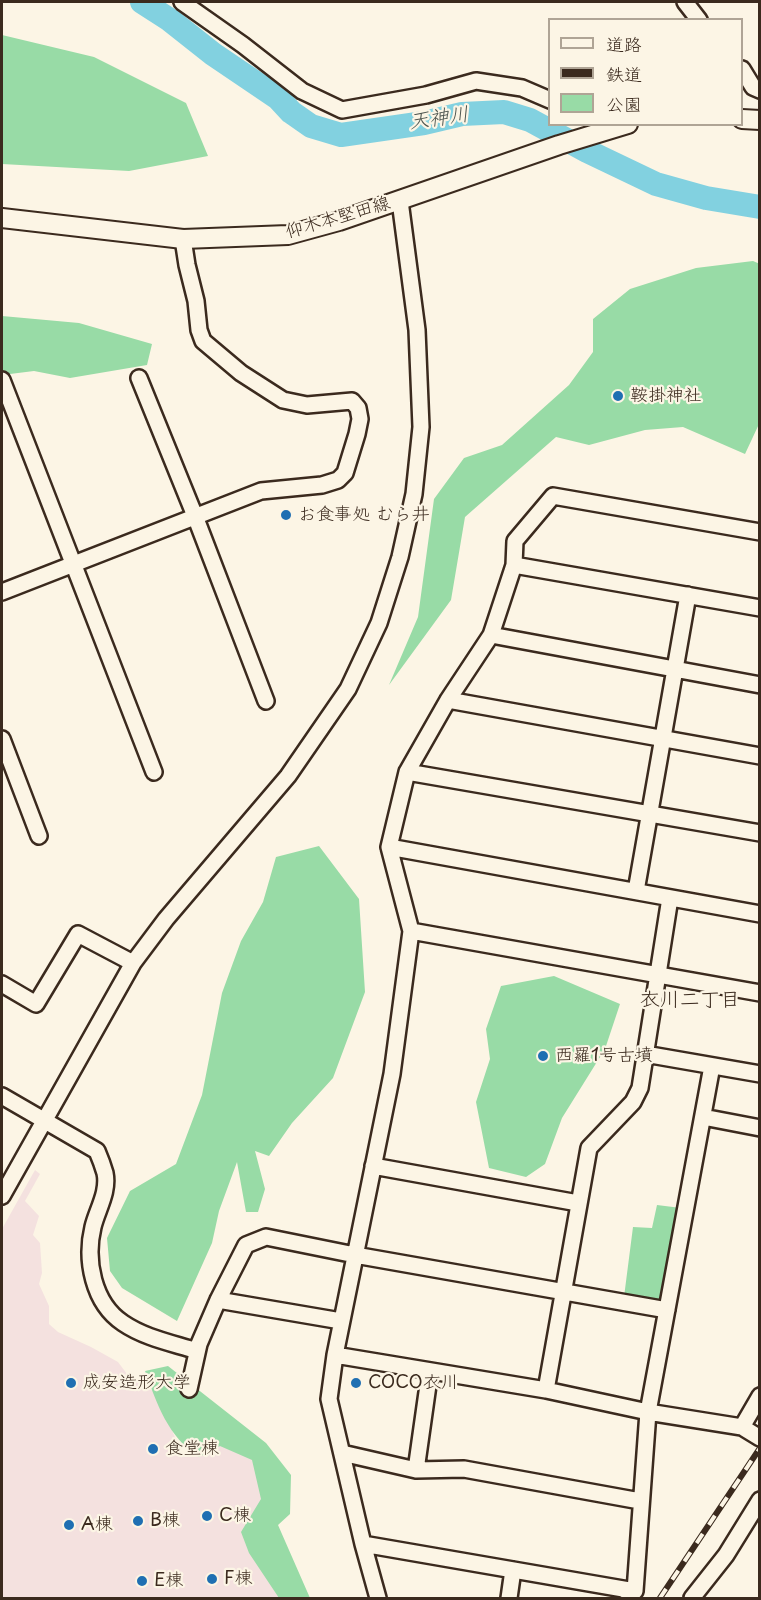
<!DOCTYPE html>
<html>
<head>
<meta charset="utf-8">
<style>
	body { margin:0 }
	#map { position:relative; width:761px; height:1600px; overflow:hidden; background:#fcf5e5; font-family:"Playpen Sans","Klee One",sans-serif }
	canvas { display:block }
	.frame { position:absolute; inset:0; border:3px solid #3b2a1e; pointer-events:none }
	.legend { position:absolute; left:548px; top:18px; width:195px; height:108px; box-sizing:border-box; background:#fcf5e5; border:2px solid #afa495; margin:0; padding:8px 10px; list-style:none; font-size:18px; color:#3b2a1e }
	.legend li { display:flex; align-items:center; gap:12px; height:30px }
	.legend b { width:30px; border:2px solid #afa495 }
</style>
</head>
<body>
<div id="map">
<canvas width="761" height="1600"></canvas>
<div class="frame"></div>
<ul class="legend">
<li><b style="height:8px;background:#fcf5e5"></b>道路</li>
<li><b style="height:8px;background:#3b2a1e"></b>鉄道</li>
<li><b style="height:16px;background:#98dba6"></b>公園</li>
</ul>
</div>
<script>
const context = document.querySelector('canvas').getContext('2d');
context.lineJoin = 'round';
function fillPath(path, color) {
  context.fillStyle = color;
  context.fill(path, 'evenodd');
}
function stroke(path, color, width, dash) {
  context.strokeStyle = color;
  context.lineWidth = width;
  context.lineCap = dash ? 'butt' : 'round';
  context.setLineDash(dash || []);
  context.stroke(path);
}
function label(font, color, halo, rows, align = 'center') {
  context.font = font + ' "Playpen Sans","Klee One",sans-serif';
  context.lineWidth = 4.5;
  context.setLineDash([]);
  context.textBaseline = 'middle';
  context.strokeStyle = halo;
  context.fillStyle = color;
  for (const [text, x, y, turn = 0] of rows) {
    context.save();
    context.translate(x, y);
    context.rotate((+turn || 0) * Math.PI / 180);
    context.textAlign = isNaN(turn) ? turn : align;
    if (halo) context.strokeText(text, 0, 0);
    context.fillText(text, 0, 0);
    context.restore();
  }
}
fillPath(new Path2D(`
	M35,1170l5,4 -15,27 14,15 -6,19 7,8 2,30 -3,11 10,22v18l9,8 33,15 27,15 9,12 26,17 11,19 18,45 33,-17 43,22 29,138h-285v-369z`), '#f4e1df');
fillPath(new Path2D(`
	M2,35l92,22 92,46 22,53 -79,15 -127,-7z
	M753,261l7,3 -1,160 -14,30 -62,-27 -38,3 -56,15 -33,-8 -91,80 -14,83 -62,85 29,-68 16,-118 30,-41 38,-13 67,-60 24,-33v-33l37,-30 66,-21z
	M2,316l77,7 73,21 -5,21 -77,13 -36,-7 -32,4z
	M319,846l40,53 6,93 -32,86 -41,45 -23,33 -14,-5 10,38 -7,23h-12l-9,-50 -18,49 -7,32 -35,78 -55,-33 -12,-17 -3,-33 23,-47 46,-27 26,-69 20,-102 19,-52 22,-39 13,-45z
	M554,976l66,28 -15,45 -43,69 -17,46 -19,13 -37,-9 -13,-66 14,-43 -4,-30 15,-43z
	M657,1205l24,3 -20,95 -37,-6 9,-70 19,1z
	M168,1366l98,77 25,32 -1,39 -12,11 32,73h-31l-30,-45 -8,-21 20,-33 -9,-39 -32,-14 -21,11c-31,-20 -42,-53 -54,-86z`), '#98dba6');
stroke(new Path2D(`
	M142,2l28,18 43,34 65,44 13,14 20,14 30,9 83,-12 38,-9 42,-2 26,8 57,31 69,33 50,14 54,9`), '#82d1e0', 24);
const minor = new Path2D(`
	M182,2l61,43 59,46 40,19 84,-15 50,-14 46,7 28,12
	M685,2l14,18
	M742,69l11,18 7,3
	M139,378l56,138 71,185
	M2,380l152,392
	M514,565l246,43
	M2,592l259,-101 61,-6 16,-5 7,-7 12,-39 3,-15 -2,-11 -6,-7 -45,4 -24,-5 -42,-27 -38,-32 -4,-11 -3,-29 -9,-36 -4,-26
	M491,635l269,50
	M448,700l312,56
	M2,739l37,97
	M407,772l353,61
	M389,847l371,67
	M636,891l52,-296
	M411,931l349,62
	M2,984l34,20 42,-70 55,29
	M645,1054l115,20
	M2,1096l95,55c3,7 6,15 8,22 4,19 -8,37 -12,54 -8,33 0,76 30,96 22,15 49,20 74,28
	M703,1117l57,11
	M373,1166l205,37
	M2,1196l131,-233 33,-44 122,-143 60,-87 31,-66 21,-66 14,-63 7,-67 -4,-97 -17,-129
	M218,1300l123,21
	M335,1355l211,35 102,22 94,15 18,11
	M189,1389l10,-45 19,-44 28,-55 20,-8 89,18 312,55
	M546,1390l43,-242 44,-46 7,-14 30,-190
	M742,1427l18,-31
	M342,1453l74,17 48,-1 176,32
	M416,1470l14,-99
	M363,1544l272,47
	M378,1598l-15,-54 -34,-145 6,-44 57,-281 19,-143 -22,-84 18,-75 41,-72 43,-65 23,-70 1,-24 38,-45 207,36
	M509,1598l4,-28
	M628,1598l7,-7 13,-179 64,-346
	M692,1598l34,-43 34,-55`);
const major = new Path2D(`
	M742,119l18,1
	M2,218l181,21 105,-4 51,-14 220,-76 69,-21`);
stroke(minor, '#3b2a1e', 20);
stroke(major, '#3b2a1e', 22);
stroke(minor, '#fcf5e5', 15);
stroke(major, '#fcf5e5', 18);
const rail = new Path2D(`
	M660,1598l100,-150`);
stroke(rail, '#3b2a1e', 6);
stroke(rail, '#fcf5e5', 4, [11]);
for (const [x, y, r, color] of [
	[618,396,6,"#1f6fb2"],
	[286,515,6,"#1f6fb2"],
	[543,1056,6,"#1f6fb2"],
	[71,1383,6,"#1f6fb2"],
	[356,1383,6,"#1f6fb2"],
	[153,1449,6,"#1f6fb2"],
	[207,1516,6,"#1f6fb2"],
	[138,1521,6,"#1f6fb2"],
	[69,1525,6,"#1f6fb2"],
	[212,1579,6,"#1f6fb2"],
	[142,1581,6,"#1f6fb2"]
]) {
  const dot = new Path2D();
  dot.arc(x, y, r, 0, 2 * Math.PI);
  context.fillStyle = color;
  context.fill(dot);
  stroke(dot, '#fcf5e5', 2);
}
label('18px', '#3b2a1e', '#fcf5e5', [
	["仰木本堅田線",338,218,-16]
]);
label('18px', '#3b2a1e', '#fcf5e5', [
	["鞍掛神社",630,396],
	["お食事処 むら井",298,515],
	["西羅1号古墳",555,1056],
	["成安造形大学",83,1383],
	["COCO衣川",368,1383],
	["食堂棟",165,1449],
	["C棟",219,1516],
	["B棟",150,1521],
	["A棟",81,1525],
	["F棟",224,1579],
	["E棟",154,1581]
], 'left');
label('italic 20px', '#4d544e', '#fcf5e5', [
	["天神川",439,119,-8]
]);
label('20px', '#3b2a1e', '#fcf5e5', [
	["衣川二丁目",690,1000]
]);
</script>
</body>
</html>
